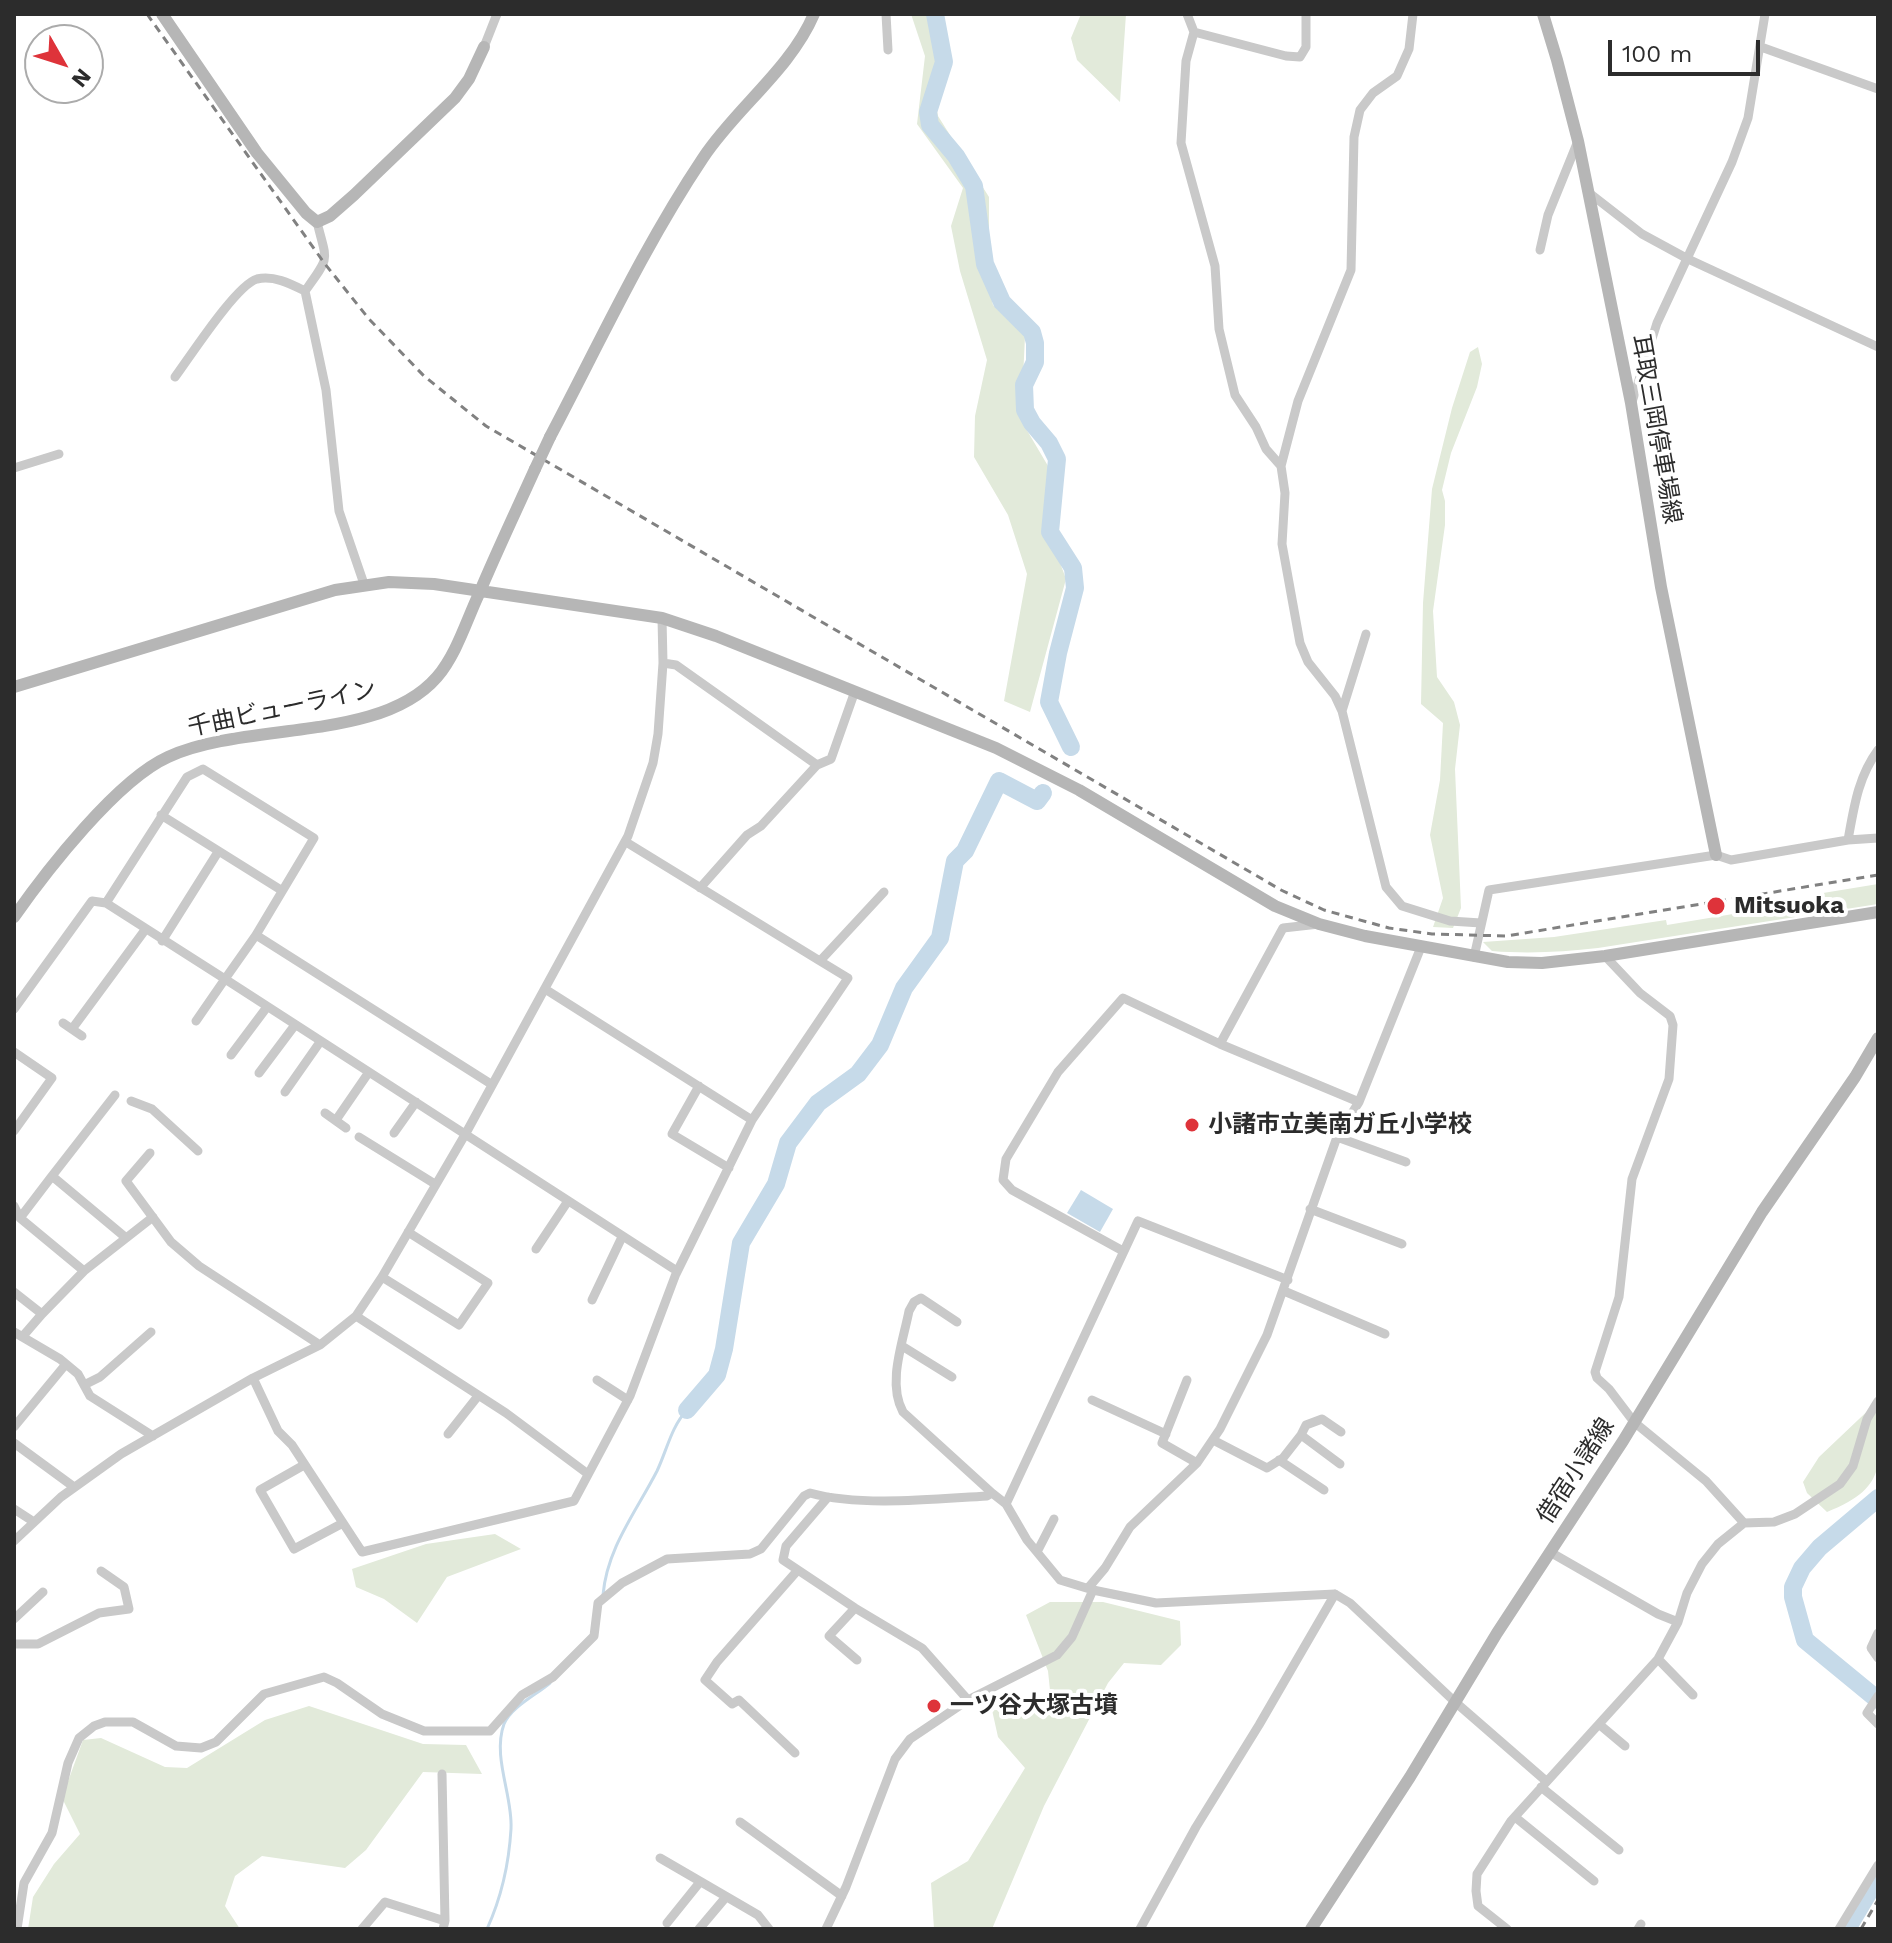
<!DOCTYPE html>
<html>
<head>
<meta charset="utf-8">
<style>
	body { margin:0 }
	#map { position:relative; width:1892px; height:1943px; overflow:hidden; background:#fff; font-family:"Work Sans",sans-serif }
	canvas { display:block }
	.frame { position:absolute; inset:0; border:16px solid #2c2c2c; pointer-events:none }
	.north { position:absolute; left:24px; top:24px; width:80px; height:80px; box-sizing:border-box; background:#fff; border:2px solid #ababab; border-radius:50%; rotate:129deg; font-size:22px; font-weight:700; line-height:32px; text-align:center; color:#2c2c2c }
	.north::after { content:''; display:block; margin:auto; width:28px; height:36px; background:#de333a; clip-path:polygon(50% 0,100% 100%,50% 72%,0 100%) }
	.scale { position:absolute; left:1608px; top:40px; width:152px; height:36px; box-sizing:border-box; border:4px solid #2c2c2c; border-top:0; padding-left:10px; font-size:24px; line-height:28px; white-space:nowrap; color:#2c2c2c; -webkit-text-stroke:6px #fff; paint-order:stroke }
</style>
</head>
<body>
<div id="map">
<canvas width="1892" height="1943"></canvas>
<div class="frame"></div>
<div class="north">N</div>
<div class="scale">100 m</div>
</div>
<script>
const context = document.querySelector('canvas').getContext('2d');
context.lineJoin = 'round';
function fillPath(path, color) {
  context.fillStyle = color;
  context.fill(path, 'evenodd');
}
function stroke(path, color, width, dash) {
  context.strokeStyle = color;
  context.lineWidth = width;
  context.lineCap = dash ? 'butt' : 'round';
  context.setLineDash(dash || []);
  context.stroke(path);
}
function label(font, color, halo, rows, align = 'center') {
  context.font = font + ' "Work Sans","Noto Sans JP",sans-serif';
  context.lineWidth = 8;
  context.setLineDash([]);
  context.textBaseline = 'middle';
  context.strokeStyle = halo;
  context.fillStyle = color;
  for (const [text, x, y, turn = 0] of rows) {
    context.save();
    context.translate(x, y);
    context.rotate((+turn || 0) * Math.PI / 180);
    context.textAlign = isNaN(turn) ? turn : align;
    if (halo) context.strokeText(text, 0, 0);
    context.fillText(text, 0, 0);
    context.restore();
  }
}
fillPath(new Path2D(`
	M911,14h20l8,28 1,18 -8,23 6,33 51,81v91l4,17 32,31 -2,43 2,48 26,44 1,46 7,43 7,19 -36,133 -26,-11 23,-127 -19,-59 -34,-58 1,-41 12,-56 -27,-89 -9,-45 12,-38 -46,-64 8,-68z
	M1081,14h45l-6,88 -43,-42 -6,-22z
	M1478,347l4,17 -5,23 -26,66 -9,37 3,11v24l-12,86 4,66 17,25 6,23 -5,44 6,139 -8,20 -20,-1 10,-29 -13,-63 10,-55 3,-57 -22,-19 2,-101 9,-114 20,-81 18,-56z
	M1878,884v20l-280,44c-35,4 -70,6 -106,3l-9,-9 71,-5 112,-17 1,5 150,-25v-6z
	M1878,1401c0,60 14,85 -51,111l-20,-19 -4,-11 16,-25z
	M495,1534l26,15 -74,28 -30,46 -33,-24 -28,-12 -4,-18 74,-25z
	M1050,1602h53l77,19 1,24 -20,20 -37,-2 -16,20 -64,123 -52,123h-58l-3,-46 37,-22 57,-93 -27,-31 -6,-27h37l22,-10 -3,-29 -22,-56z
	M309,1706l114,38 43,1 16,29 -59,-2 -57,78 -21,18 -83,-12 -27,20 -10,30 15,23h-212l5,-32 21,-33 26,-30 -18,-36 21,-58 18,-2 64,29 22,1 78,-48z`), '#e2eada');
fillPath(new Path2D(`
	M1081,1190l32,19 -13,23 -33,-19z`), '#c6dae9');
stroke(new Path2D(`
	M603,1595c4,-47 33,-83 54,-124 10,-21 14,-44 30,-61
	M487,1929c15,-33 22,-66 24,-100 2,-33 -19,-72 -7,-105 7,-17 32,-29 46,-41`), '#c6dae9', 3);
stroke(new Path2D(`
	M935,14l9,48 -16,50 2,13 26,31 18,30 11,78 17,38 30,30 3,11v19l-11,23 1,25 7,13 17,20 8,16 -7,73 23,36 2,20 -17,65 -9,49 22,45
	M687,1410l30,-35 7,-26 17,-106 35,-59 12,-41 30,-40 40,-29 22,-29 24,-57 36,-50 15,-77 10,-10 34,-70 38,20 6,-8
	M1878,1498l-58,49 -18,21 -9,19v10l12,43 73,60
	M1847,1929l31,-52`), '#c6dae9', 18);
stroke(new Path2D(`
	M886,14l2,36
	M1187,14l7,18 -8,29 -5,82 34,123 4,63 16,66 21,32 10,22 15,17
	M1413,14l-4,35 -12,27 -24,17 -13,17 -6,27 -3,133 -53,131 -17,65 4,27 -3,51 18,99 8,19 27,34 7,15 44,176 16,19 48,15 31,2
	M1194,32l92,24 14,1 6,-10v-33
	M484,47l13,-33
	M1761,47l117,42
	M1588,192l54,42 46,25 190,88
	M317,222c10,41 14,33 -12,69l21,99 13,121 25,73
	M1540,250l8,-35 30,-74
	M175,377c15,-20 61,-92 82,-98 17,-4 34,5 48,12
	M1632,402l25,-79 75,-161 16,-44 17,-104
	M14,468l45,-14
	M663,663l13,2 141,100
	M1342,711l24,-77
	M203,769l111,69 -58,97 -31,44 -119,-76 81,-126z
	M161,815l120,75
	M1848,840c6,-33 10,-63 30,-90
	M626,842l194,119 64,-69
	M700,888l47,-53 14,-9 56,-61 14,-6 24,-68
	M1319,924l-36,4 -63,116 139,58
	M256,935l235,149
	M162,941l56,-89
	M1605,956l35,37 30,23 3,9 -4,54 -37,100 -13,118 -24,75 2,6 12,11 25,33 72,59 38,42
	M1474,957l15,-67 227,-35 15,5 117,-20 30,-2
	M545,989l207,131 96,-142 -28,-17
	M14,1009l78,-108 14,2
	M196,1021l29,-42 452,292 -47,125 -56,105 -212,51 -70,-107 -14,-14 -25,-53
	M63,1023l19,13
	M72,1029l73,-99
	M14,1052l38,26 -38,53
	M231,1055l36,-48
	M259,1073l36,-48
	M699,1086l-27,48 57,34
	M285,1092l35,-50
	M131,1101l21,8 46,42
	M325,1113l21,15
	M336,1120l33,-48
	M394,1133l22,-31
	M359,1137l76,47
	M1337,1137l69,25
	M150,1153l-24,28 45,61 28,24 121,79
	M52,1176l63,-81
	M14,1206l6,12 64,53
	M1310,1209l92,35
	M20,1218l32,-42 73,61
	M536,1249l32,-48
	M1123,1251l-111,-61 -9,-10 3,-21 52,-87 65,-74 97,46
	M676,1274l76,-154
	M382,1277l77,48 29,-42 -80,-51
	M1284,1291l101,43
	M14,1292l28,22 42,-43 69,-54
	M592,1300l30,-63
	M356,1316l150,97 82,61
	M957,1322l-36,-24 -7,4 -5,9c-6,31 -22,72 -6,101l89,81
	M14,1332l46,27 18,15 12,22 63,40
	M23,1336l19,-22
	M902,1346l50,31
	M597,1380l31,20
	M1187,1380l-25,63 35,20
	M84,1385l16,-8 51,-45
	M1092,1400l74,34
	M14,1427l52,-63
	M448,1434l30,-38
	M1301,1435l5,-10 16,-6 19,13
	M1213,1440l54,28 16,-10 18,-23 39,29
	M14,1443l60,44
	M1279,1460l45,30
	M304,1465l-44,25 34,59 49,-26
	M828,1497l-42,49 -3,14 72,48 67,40 46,52
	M1006,1504l132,-283 150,59
	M14,1509l20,13
	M14,1541l47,-44 60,-43 132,-76 67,-33 36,-29 26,-39 84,-144 162,-297 25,-73 5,-29 5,-71 -1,-45
	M1037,1552l17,-33
	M1550,1552l108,62 20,8
	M1089,1587l16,-19 25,-41 67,-64 23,-34 47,-94 70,-198 22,-35 62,-155
	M855,1608l-26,28 28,24
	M14,1619l29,-27
	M1878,1633l-7,15 7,10
	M14,1644h24l61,-31 30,-4 -5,-22 -23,-16
	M1658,1659l35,36
	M1878,1696l-11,17 11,11
	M1600,1725l25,21
	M795,1753l-56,-53 -7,4 -27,-24 12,-18 80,-91
	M442,1774l3,147
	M1541,1787l78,63
	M1515,1817l79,64
	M740,1822l102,74
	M660,1858l98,57 11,14
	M667,1923l33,-41
	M17,1929l7,-46 28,-50 16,-70 11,-25 15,-12 11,-4h28l43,24 25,2 15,-6 48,-48 60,-17 13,6 45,31 42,17h66l32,-36 31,-18 41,-41 4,-33 24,-20 45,-24 83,-5 11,-5 43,-53 6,-3c51,14 124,6 177,3l5,-3 14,11 21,36 33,40 33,10 63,13 179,-9 15,9 104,98 92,80
	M362,1929l23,-27 60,19 -2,8
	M699,1929l27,-32
	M826,1929l20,-42 49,-128 15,-20 58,-39 89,-45 15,-18 21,-47
	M1140,1929l56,-102 63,-102 76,-131
	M1507,1929l-29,-23 -2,-15 1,-17 34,-53 147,-162 20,-37 9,-29 15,-29 16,-20 26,-21 30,-1 21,-8 45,-30 13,-18 14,-47 11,-18
	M1638,1929l3,-5
	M1839,1929l39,-64`), '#c9c9c9', 9);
stroke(new Path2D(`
	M162,14l95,139 49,60 11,9 13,-6 24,-21 101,-97 14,-19 15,-32
	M1543,14l14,46 21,81 53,262 30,184 55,268
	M550,437c49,-93 94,-191 153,-279 33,-50 87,-88 111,-144
	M14,687l321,-97 54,-8 45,2 228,34 54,18 280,112 83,42 196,116 44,18 46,12 143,26 34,1 63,-7 273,-44
	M14,917c33,-47 103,-137 154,-160 78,-36 212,-14 269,-80 19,-22 29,-55 41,-81 18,-43 38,-85 57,-127
	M1311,1929l99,-152 87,-144 126,-192 139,-229 93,-135 23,-39`), '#b6b6b6', 12);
stroke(new Path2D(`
	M147,14l178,250 44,55 55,57 62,50 795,464 43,20 65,18 43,6 74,2 372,-61
	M1861,1929l17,-29`), '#818181', 3, [8, 6]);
stroke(new Path2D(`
	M535,469l15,-32`), '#b6b6b6', 12);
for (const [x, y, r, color] of [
	[1716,906,10,"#de333a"],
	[1192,1125,8,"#de333a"],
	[934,1706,8,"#de333a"]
]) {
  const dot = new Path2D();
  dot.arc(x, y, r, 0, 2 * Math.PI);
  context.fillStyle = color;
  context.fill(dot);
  stroke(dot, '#fff', 3);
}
label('24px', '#2c2c2c', '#fff', [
	["耳取三岡停車場線",1656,429,80],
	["千曲ビューライン",282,709,-12],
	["借宿小諸線",1576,1471,-57]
]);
label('bold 24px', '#2c2c2c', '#fff', [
	["Mitsuoka",1734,906],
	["小諸市立美南ガ丘小学校",1208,1125],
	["一ツ谷大塚古墳",950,1706]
], 'left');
</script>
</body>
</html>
